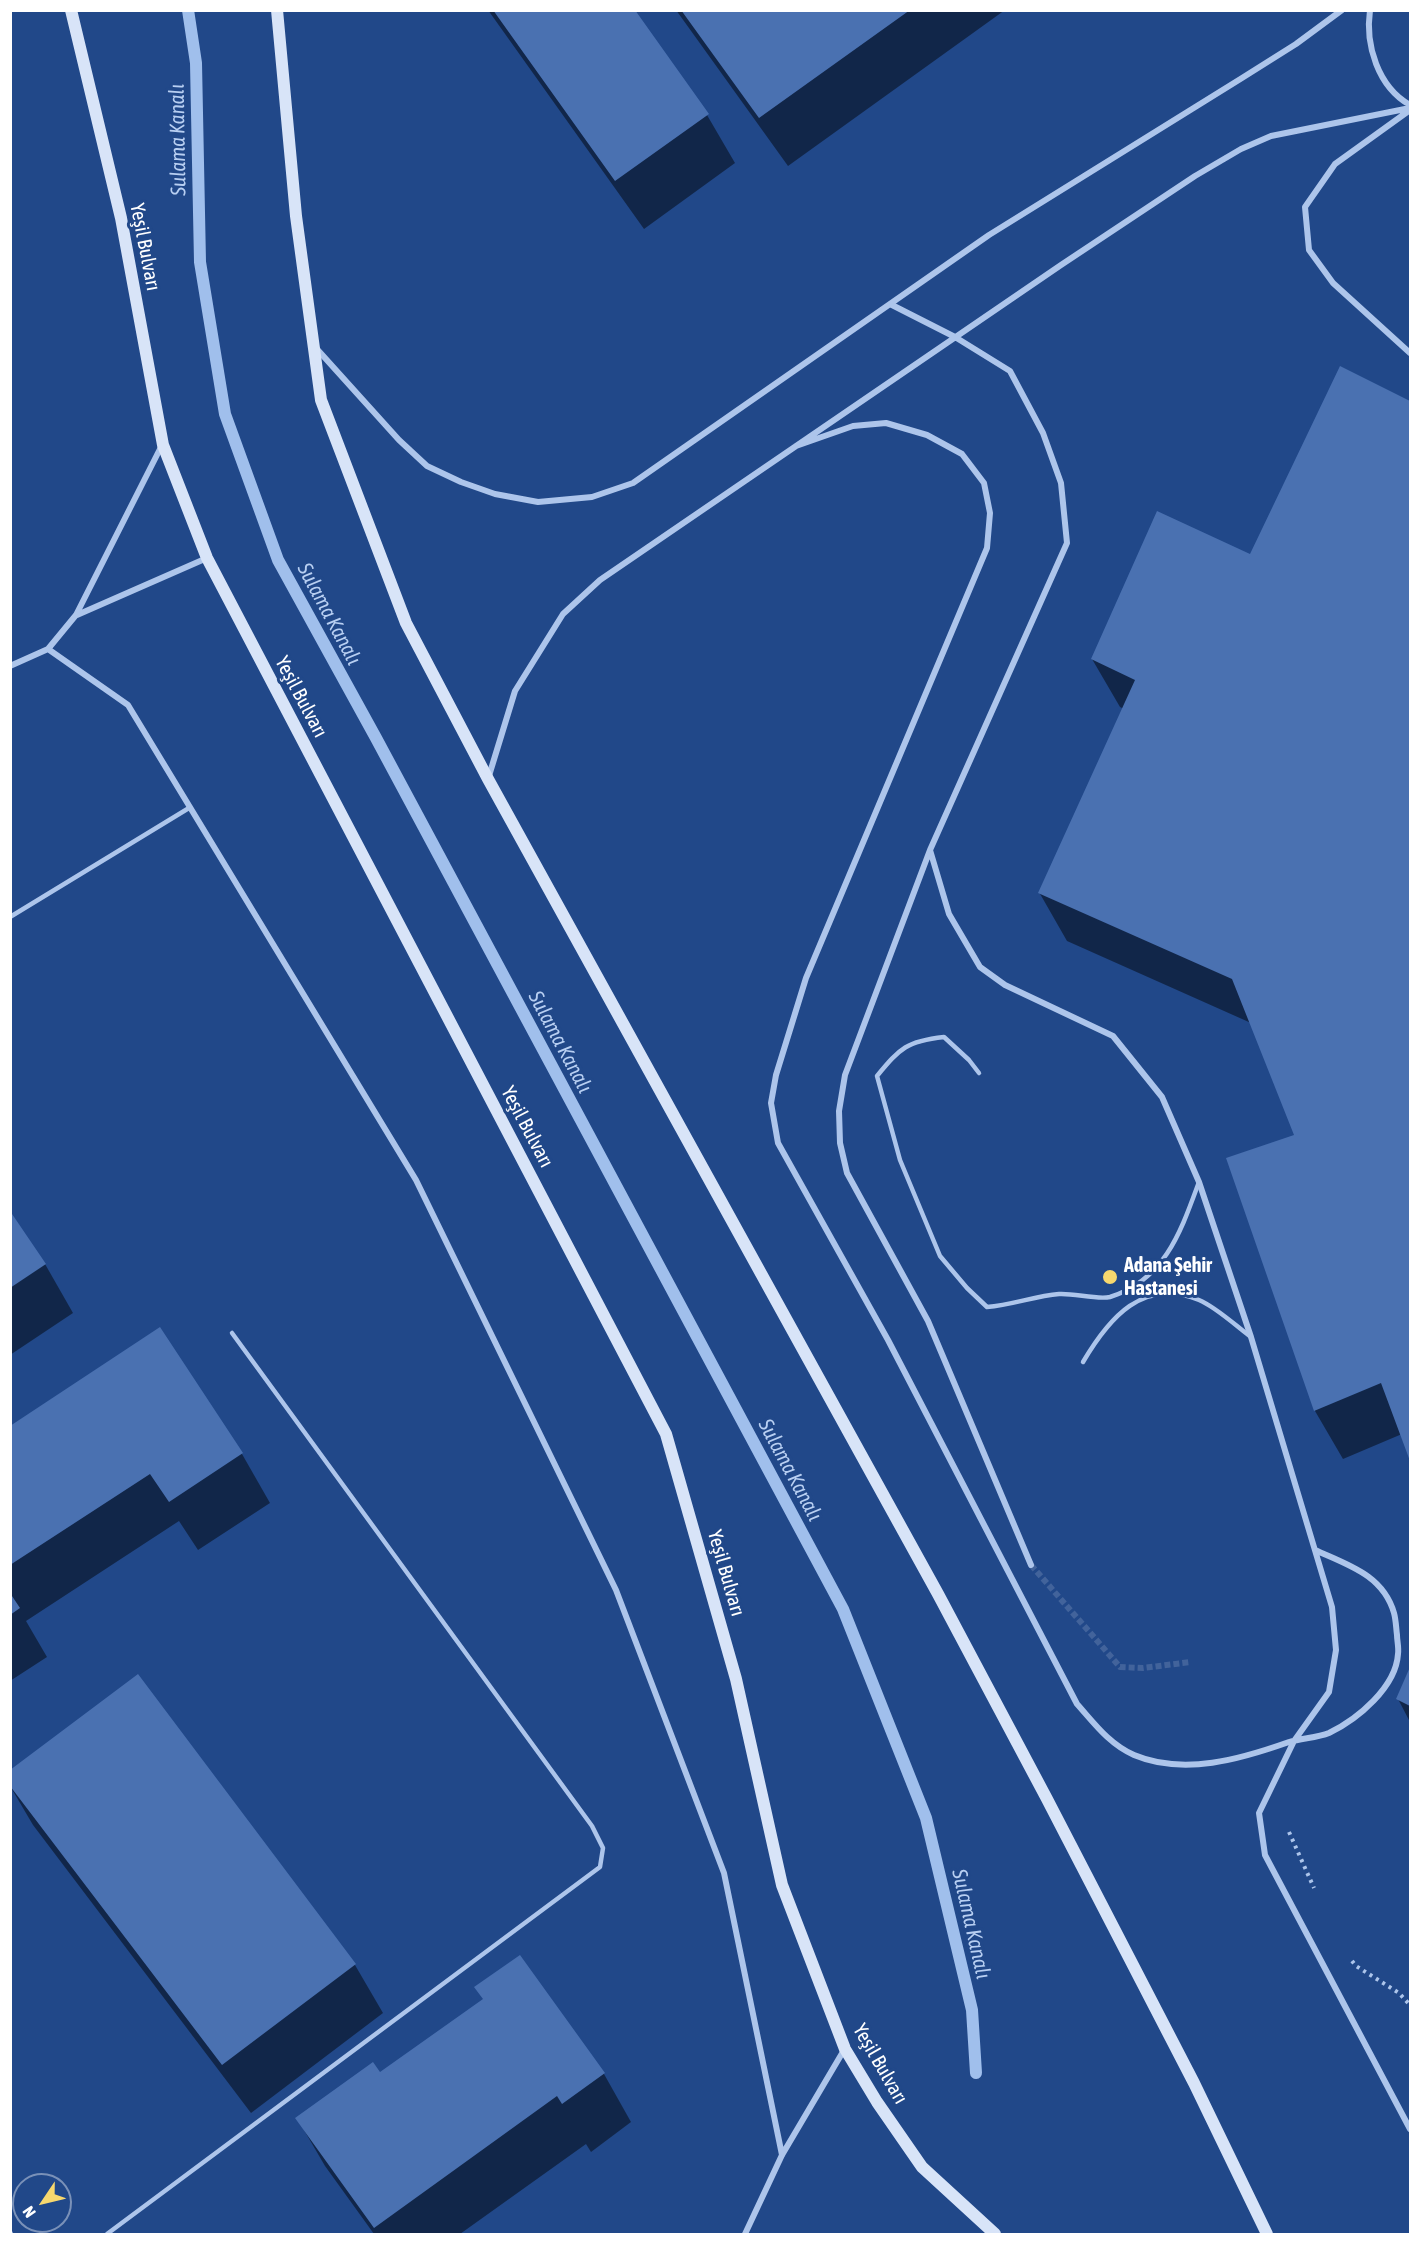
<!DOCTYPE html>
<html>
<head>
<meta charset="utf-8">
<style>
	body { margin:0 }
	#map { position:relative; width:1421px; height:2245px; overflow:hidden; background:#214889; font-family:"Asap Condensed",sans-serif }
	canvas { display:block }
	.frame { position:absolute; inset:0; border:12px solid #fff; pointer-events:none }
	.north { position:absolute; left:12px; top:2173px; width:60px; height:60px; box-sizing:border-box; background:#214889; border:2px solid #7a91b8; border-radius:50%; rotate:235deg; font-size:16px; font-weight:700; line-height:24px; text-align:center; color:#fff }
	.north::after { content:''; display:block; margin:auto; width:21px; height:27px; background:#f7d86e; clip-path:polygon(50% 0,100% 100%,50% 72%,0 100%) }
</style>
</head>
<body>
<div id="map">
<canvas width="1421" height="2245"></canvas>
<div class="frame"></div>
<div class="north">N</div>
</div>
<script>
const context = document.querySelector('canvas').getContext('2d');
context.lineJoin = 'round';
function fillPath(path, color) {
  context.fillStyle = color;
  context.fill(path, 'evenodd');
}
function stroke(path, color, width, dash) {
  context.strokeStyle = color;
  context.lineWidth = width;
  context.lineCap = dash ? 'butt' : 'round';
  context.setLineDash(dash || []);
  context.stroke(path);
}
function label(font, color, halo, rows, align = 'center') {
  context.font = font + ' "Asap Condensed",sans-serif';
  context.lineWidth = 6;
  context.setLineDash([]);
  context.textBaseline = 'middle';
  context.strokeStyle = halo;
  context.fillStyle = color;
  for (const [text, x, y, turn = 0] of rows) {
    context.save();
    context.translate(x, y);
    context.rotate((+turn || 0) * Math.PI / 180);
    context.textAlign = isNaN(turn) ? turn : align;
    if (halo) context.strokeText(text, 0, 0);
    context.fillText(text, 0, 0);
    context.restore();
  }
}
fillPath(new Path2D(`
	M488,10h145l74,105 28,48 -91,66z
	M676,10h329l-217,156z
	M1341,368l69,34v1056l-8,-24 -59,25 -28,-48 -87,-252 68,-23 -45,-113 -184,-82 -28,-49 85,-183 -4,-2 -28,-48 159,-103z
	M10,1213l35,51 28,49 -63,42z
	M160,1330l82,124 28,49 -72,47 -19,-29 -153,100 21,36 -37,24v-253z
	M1410,1671v51l-12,-23z
	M10,1786l345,179 28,48 -132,100 -218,-288z
	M520,1957l84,117 27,48 -40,30 -5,-8 -126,90h-86l-49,-68 -28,-48 83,-44 104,-74z`), '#0007');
stroke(new Path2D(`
	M188,10l8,53 4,199 25,152 53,146 98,178 467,871 83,209 46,192 4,63`), '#a0bfec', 12);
fillPath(new Path2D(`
	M493,10h142l74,104 -94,67z
	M681,10h229l-151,108z
	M1340,366l70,35v1060l-29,-78 -67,28 -88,-253 68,-23 -62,-156 -194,-86 97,-213 -44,-21 66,-148 93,43z
	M10,1211l36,53 -36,24z
	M160,1327l83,126 -74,49 -19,-28 -140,91v-139z
	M10,1593l10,15 -10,7z
	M1410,1667v39l-14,-7z
	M138,1674l218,290 -134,101 -212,-279v-16z
	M520,1955l85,118 -43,31 -5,-8 -183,132 -79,-110 78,-56 7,10 103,-73 -9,-12z`), '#4a71b1');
stroke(new Path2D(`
	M1031,1565l89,102 23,1 48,-6`), '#42639b', 6, [6, 3]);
stroke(new Path2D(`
	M1289,1832l25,56
	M1352,1961l4,5 43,27 11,12`), '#adc5eb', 4, [3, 4.5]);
stroke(new Path2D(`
	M10,917l179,-109
	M979,1073l-10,-13 -25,-23c-37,4 -44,11 -67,39l23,84 40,96 27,32 20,19c25,-2 48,-11 72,-13 15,-1 38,6 51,3 55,-17 71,-66 89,-115
	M1083,1362c26,-44 60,-85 116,-62 17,7 37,26 52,37
	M10,2232l1,2
	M107,2234l493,-367 3,-19 -11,-22 -360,-493`), '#adc5eb', 4.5);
stroke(new Path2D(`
	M1370,10c-5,35 8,77 40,95
	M1410,110l-75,54 -30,43 4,43 24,33 77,70
	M890,304l65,33 55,34 33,62 18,50 6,60 -137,307 19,64 31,53 25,18 108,51 49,61 37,85 52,155 81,270 4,43 -7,42 -35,49 -35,72 6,42 145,274
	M316,348l83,92 28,26 34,16 34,12 43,8 54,-5 41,-14 356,-248 253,-157 54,-34 46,-34
	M796,446l57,-20 33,-3 41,12 35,19 22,29 6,30 -3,35 -181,430 -30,97 -5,28 7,40 110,197 189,364c17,19 32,40 57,51 50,21 107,4 155,-13 13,-4 28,-4 40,-9 29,-14 67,-46 69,-79 1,-6 -1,-13 -1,-19 -1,-7 -1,-15 -3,-22 -11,-38 -46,-48 -79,-63
	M77,615l130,-57
	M48,649l80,56 288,475 200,410 108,283 58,282
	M10,666l38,-17 28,-34 86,-170
	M488,779l27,-88 48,-77 37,-34 461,-315 134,-89 46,-27 30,-13 139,-28
	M930,850l-85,225 -6,36 1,32 7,30 81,148 103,244
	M745,2234l37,-79 62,-105`), '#adc5eb', 6);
stroke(new Path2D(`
	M71,10l50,208 42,227 44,113 459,876 70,245 46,206 63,164 32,53 45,65 73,67
	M277,10l19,206 25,184 85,223 82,156 450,815 109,205 147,284 73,151`), '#d8e4f8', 12);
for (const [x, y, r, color] of [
	[1110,1277,8,"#f7d86e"]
]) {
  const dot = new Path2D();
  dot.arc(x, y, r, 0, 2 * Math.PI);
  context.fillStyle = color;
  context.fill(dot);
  stroke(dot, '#214889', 2);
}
label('20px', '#fff', '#214889', [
	["Yeşil Bulvarı",145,247,79],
	["Yeşil Bulvarı",301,697,62],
	["Yeşil Bulvarı",527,1127,62],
	["Yeşil Bulvarı",726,1573,74],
	["Yeşil Bulvarı",880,2064,60]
]);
label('bold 20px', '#fff', '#214889', [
	["Adana Şehir",1124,1266],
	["Hastanesi",1124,1289]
], 'left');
label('italic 21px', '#b8cff2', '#214889', [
	["Sulama Kanalı",178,140,-91],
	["Sulama Kanalı",329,614,62],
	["Sulama Kanalı",560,1042,62],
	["Sulama Kanalı",790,1470,62],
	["Sulama Kanalı",971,1924,77]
]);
</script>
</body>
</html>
